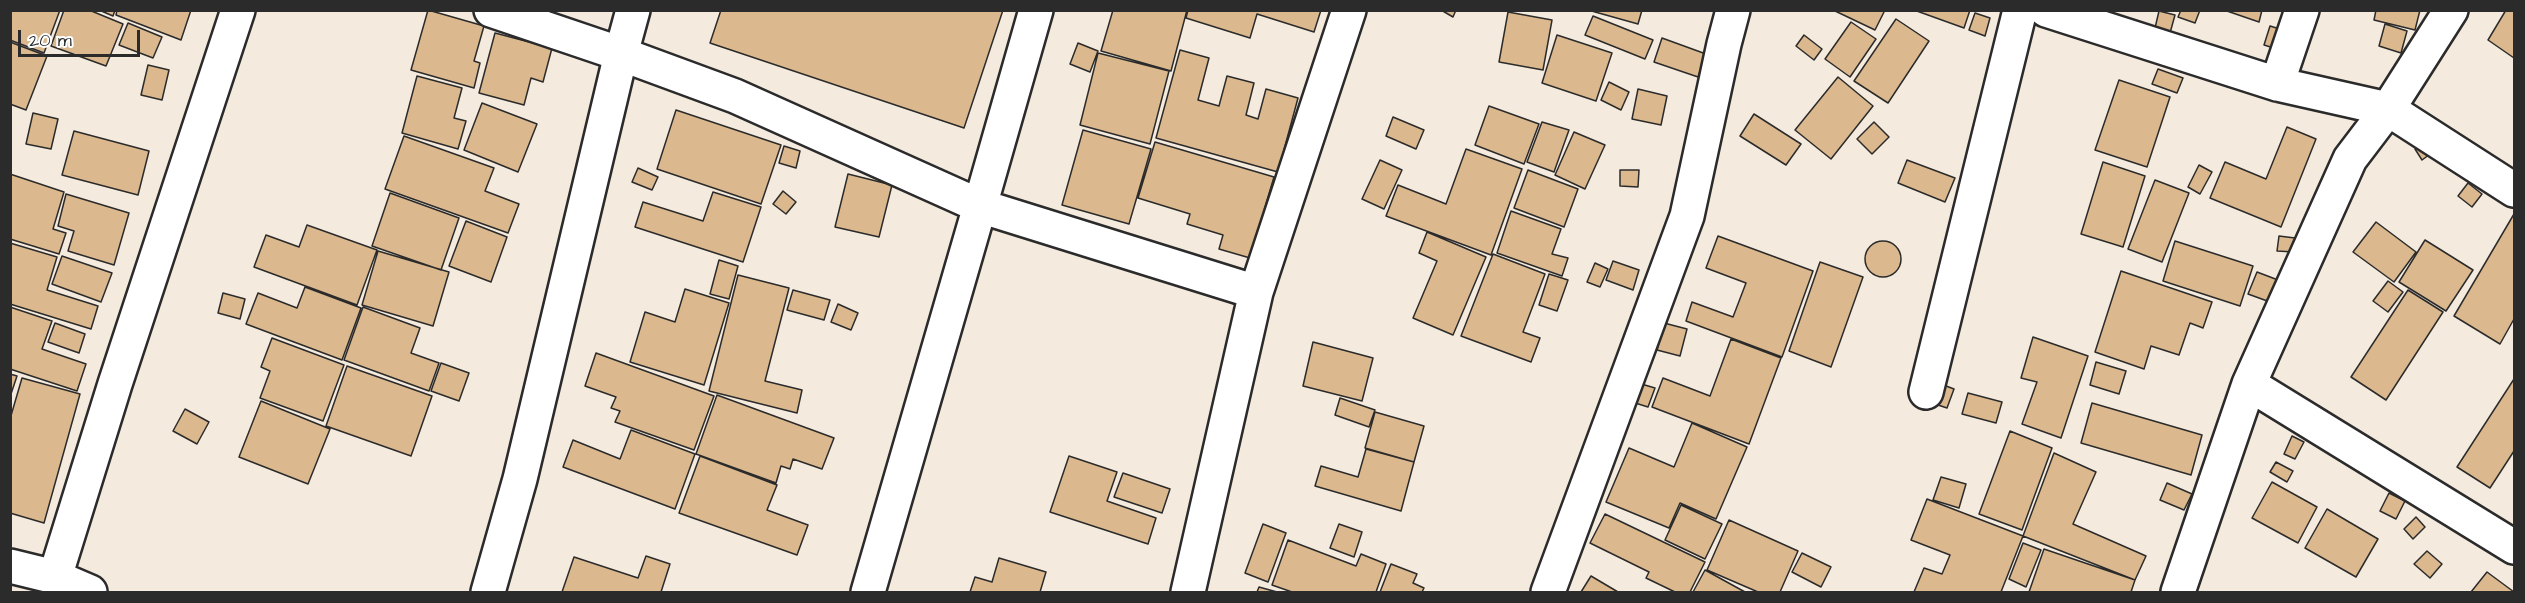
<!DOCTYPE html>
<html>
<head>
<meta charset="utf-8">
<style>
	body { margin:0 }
	#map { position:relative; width:2525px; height:603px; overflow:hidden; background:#f4eadd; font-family:"Architects Daughter",sans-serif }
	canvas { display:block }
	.frame { position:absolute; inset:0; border:12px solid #2b2b2b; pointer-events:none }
	.scale { position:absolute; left:18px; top:30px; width:122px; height:27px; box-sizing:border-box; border:3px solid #2b2b2b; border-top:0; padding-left:8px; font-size:18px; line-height:21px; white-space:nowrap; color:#2b2b2b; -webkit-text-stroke:4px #fff; paint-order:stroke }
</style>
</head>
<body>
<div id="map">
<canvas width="2525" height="603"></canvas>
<div class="frame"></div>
<div class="scale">20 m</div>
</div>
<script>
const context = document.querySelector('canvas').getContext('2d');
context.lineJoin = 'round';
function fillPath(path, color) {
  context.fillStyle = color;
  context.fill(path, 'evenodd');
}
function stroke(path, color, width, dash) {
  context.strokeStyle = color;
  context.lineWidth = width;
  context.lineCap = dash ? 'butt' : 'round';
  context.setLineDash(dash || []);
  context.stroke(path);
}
const building = new Path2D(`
	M10,10h50l-16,43 -34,-13z
	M64,10h25l34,14 -17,42 -55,-20z
	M99,10h16l-2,6z
	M117,10h74l-10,30 -65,-25z
	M428,10l56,16 -10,35 6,2 -6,25 -63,-18z
	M721,10h282l-39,118 -254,-85z
	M1113,10h74l-16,61 -70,-20z
	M1188,10h133l-7,22 -57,-18 -7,24 -64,-20z
	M1441,10h15l-3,7z
	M1588,10h54l-4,14z
	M1833,10h52l-10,20z
	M1914,10h56l-6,18z
	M2181,10h19l-5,13 -17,-6z
	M2224,10h38l-3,12z
	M2376,10h44l-5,20 -41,-10z
	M2506,10h8v48l-26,-18z
	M2159,11l16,4 -5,18 -15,-5z
	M1508,12l44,8 -9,50 -44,-8z
	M1975,13l15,5 -5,18 -16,-6z
	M1593,16l60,24 -8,19 -60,-24z
	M1896,19l33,22 -41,62 -34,-22z
	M1851,22l25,17 -26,38 -25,-18z
	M128,23l34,14 -9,21 -34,-13z
	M2385,24l22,7 -6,22 -22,-7z
	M2270,26l13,4 -6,19 -13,-4z
	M495,33l57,15 -9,34 -12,-4 -7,27 -45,-12z
	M1557,35l55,18 -16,48 -54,-18z
	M1804,35l18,14 -8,11 -18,-14z
	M1662,38l44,16 -8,23 -44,-15z
	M10,42l37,14 -21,54 -16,-6z
	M1078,43l20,8 -8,21 -20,-8z
	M1180,50l29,8 -11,42 21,6 8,-30 27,7 -8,32 12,4 8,-30 32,9 -20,74 -122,-34z
	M1098,53l71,18 -19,73 -70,-19z
	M148,65l21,5 -7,30 -21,-5z
	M2158,69l25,9 -6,15 -25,-9z
	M417,76l45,12 -8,30 12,3 -8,28 -56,-16z
	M1838,77l35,29 -42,53 -36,-29z
	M2119,80l51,17 -23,70 -52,-17z
	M1609,82l20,10 -8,18 -20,-10z
	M1638,89l29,7 -6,29 -29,-6z
	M482,103l55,21 -19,48 -54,-22z
	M1489,106l50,18 -15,40 -49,-19z
	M676,110l105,35 -20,59 -104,-35z
	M33,113l25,6 -7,30 -25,-5z
	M1754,114l47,30 -15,21 -46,-29z
	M1393,117l31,13 -8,19 -30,-13z
	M1542,122l27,8 -15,42 -27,-10z
	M1874,122l15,15 -17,17 -15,-15z
	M2287,127l29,12 -35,88 -71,-29 15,-36 41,17z
	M1083,130l68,19 -22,75 -67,-19z
	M74,131l75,20 -11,44 -76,-20z
	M1574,132l31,13 -20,44 -30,-14z
	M404,136l90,32 -9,23 34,13 -11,29 -123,-44z
	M1155,142l119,35 -24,81 -31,-9 4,-14 -36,-11 3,-10 -52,-16z
	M2426,142l7,10 -11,8 -7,-11z
	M784,146l16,5 -4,17 -17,-5z
	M1466,149l56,20 -31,86 -105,-39 12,-31 48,19z
	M1380,160l22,10 -18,39 -22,-10z
	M1907,160l48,18 -10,24 -47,-19z
	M2103,162l42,14 -22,71 -42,-13z
	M2199,165l13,7 -12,22 -12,-7z
	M638,168l20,9 -6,13 -20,-8z
	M1528,170l50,19 -14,38 -50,-19z
	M1620,170h19l-1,17 -18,-1z
	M10,174l54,18 -11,37 13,4 -7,21 -49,-15z
	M848,174l44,11 -13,52 -44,-10z
	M2155,180l34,13 -27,69 -34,-13z
	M2468,183l14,11 -10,13 -14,-11z
	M783,191l13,11 -10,12 -13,-10z
	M713,192l48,15 -18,55 -108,-35 8,-25 60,19z
	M390,193l69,25 -18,52 -69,-24z
	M66,194l63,19 -15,52 -46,-14 6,-20 -16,-5z
	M1511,211l50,18 -9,25 16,4 -6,18 -65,-23z
	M2514,214v105l-14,25 -46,-28z
	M466,221l41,16 -16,45 -42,-16z
	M2376,222l40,30 -22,30 -41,-30z
	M307,225l70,25 -20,55 -103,-38 12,-32 33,12z
	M1427,232l59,25 -33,78 -40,-17 24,-57 -18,-8z
	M1718,236l95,35 -31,86 -96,-36 6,-19 41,15 13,-34 -40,-15z
	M2279,236l16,2 -1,14 -17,-1z
	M2425,240l48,30 -27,41 -47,-29z
	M2175,241l78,25 -13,40 -77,-25z
	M1865 259a18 18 0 1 1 36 0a18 18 0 1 1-36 0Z
	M10,243l47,14 -10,33 51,16 -7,23 -81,-25z
	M378,251l71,21 -16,54 -71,-21z
	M1493,254l52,20 -22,58 17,6 -9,24 -70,-26z
	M62,256l50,17 -11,29 -49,-18z
	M719,260l19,6 -9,33 -19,-5z
	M1613,261l26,9 -6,20 -27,-10z
	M1820,262l43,15 -32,90 -42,-16z
	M1595,263l13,6 -8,18 -13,-5z
	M2121,271l91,31 -9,26 -13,-5 -11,32 -28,-9 -7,23 -49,-17z
	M2257,272l21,8 -8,22 -22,-8z
	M1549,274l19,6 -11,31 -18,-6z
	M738,275l51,13 -24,93 37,9 -5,23 -88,-22z
	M2388,281l15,11 -15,20 -15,-11z
	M305,287l56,21 -19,52 -96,-36 12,-31 39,15z
	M685,289l44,14 -25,82 -74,-23 15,-50 30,10z
	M793,290l37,10 -6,20 -37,-10z
	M2408,290l35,22 -57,88 -35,-23z
	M223,293l22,6 -5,20 -22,-6z
	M838,304l20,9 -7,17 -20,-8z
	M10,307l42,14 -10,28 44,15 -9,27 -67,-22z
	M363,307l57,21 -9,25 28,10 -10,28 -85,-31z
	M55,323l30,11 -6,19 -31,-11z
	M1664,323l23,6 -7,27 -23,-6z
	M2033,337l55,19 -27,82 -39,-14 15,-42 -16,-4z
	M272,338l72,27 -21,56 -63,-23 10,-27 -9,-4z
	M1731,339l50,19 -32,86 -97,-37 11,-29 47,18z
	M1313,342l60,16 -11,43 -59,-15z
	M596,353l118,43 -20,54 -79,-28 5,-11 -9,-3 5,-11 -31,-11z
	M2096,362l30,9 -7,23 -29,-9z
	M441,363l28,10 -10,28 -28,-10z
	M347,366l85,30 -21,60 -85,-30z
	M10,374l7,2 -7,21z
	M22,378l58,16 -36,129 -34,-10v-94z
	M2514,379v72l-24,37 -33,-21z
	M1933,381l21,8 -7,19 -21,-7z
	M1638,383l17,5 -7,19 -16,-5z
	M1968,393l34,9 -6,21 -34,-9z
	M717,395l117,43 -12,31 -29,-10 -3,10 -9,-3 -5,17 -80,-29z
	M1340,398l35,12 -6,17 -34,-12z
	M261,401l69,28 -22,55 -69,-27z
	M2092,403l110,32 -11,40 -110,-32z
	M185,409l24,13 -12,22 -24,-13z
	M1375,412l49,14 -10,36 -49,-14z
	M1692,423l55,24 -31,72 -36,-16 -11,25 -63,-26 23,-54 45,19z
	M631,430l64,24 -20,55 -112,-42 10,-27 47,19z
	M2010,431l42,17 -30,82 -43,-16z
	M2292,436l12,6 -9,17 -11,-5z
	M1366,449l48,13 -13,49 -86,-25 6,-20 37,11z
	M2054,453l42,19 -23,52 73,32 -11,24 -112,-44z
	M700,456l77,29 -10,25 41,15 -11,30 -118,-42z
	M1069,456l48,16 -10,29 49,17 -8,26 -98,-32z
	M2276,462l17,9 -6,11 -17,-10z
	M1123,473l47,16 -8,24 -48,-16z
	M1941,477l25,7 -7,24 -26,-8z
	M2272,482l45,25 -19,36 -46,-25z
	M2167,483l25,11 -8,16 -24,-10z
	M2389,493l16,8 -9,18 -16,-8z
	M1927,499l96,37 -22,56h-87l10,-24 18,6 8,-19 -39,-15z
	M1681,505l41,19 -17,35 -40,-19z
	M2327,509l51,30 -22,38 -51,-29z
	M1605,514l100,48 -15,30h-15l-29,-14 3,-6 -59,-29z
	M2416,517l9,10 -12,12 -9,-10z
	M1729,520l69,31 -18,41h-22l-51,-22z
	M1263,524l23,9 -18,49 -23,-9z
	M1339,524l23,8 -8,25 -24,-9z
	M1288,540l68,26 5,-12 25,10 -10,28h-84l-20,-7z
	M2023,543l18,7 -15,37 -17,-8z
	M2044,549l91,31 -4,12h-102z
	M2427,551l15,13 -12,14 -16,-14z
	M1802,553l29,14 -10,20 -29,-15z
	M646,556l24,8 -9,28h-99l12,-35 64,21z
	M999,558l47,14 -6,20h-70l5,-15 17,5z
	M1391,564l26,10 -4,9 11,5 -2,4h-42z
	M1705,570l40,22h-52z
	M2487,572l27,20h-43z
	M1591,576l27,16h-37z
	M1259,587l18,5h-20z`);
fillPath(building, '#dbb88d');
stroke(building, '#2b2b2b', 1.5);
const minor = new Path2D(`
	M491,10l130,44 114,42 245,110 56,-196
	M2046,10l231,74 111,25 126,81
	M2277,84l25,-74
	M2249,384l265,163
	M1926,392l94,-382
	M10,566l45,11 35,15
	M55,577l60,-193 123,-374
	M488,592l32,-113 101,-425 12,-44
	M868,592l112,-386 276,86
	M1188,592l68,-300 93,-282
	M1548,592l139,-376 37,-172 9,-34
	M2178,592l71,-208 101,-225 38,-50 63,-99`);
stroke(minor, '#2b2b2b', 38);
stroke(minor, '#fff', 33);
</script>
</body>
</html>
